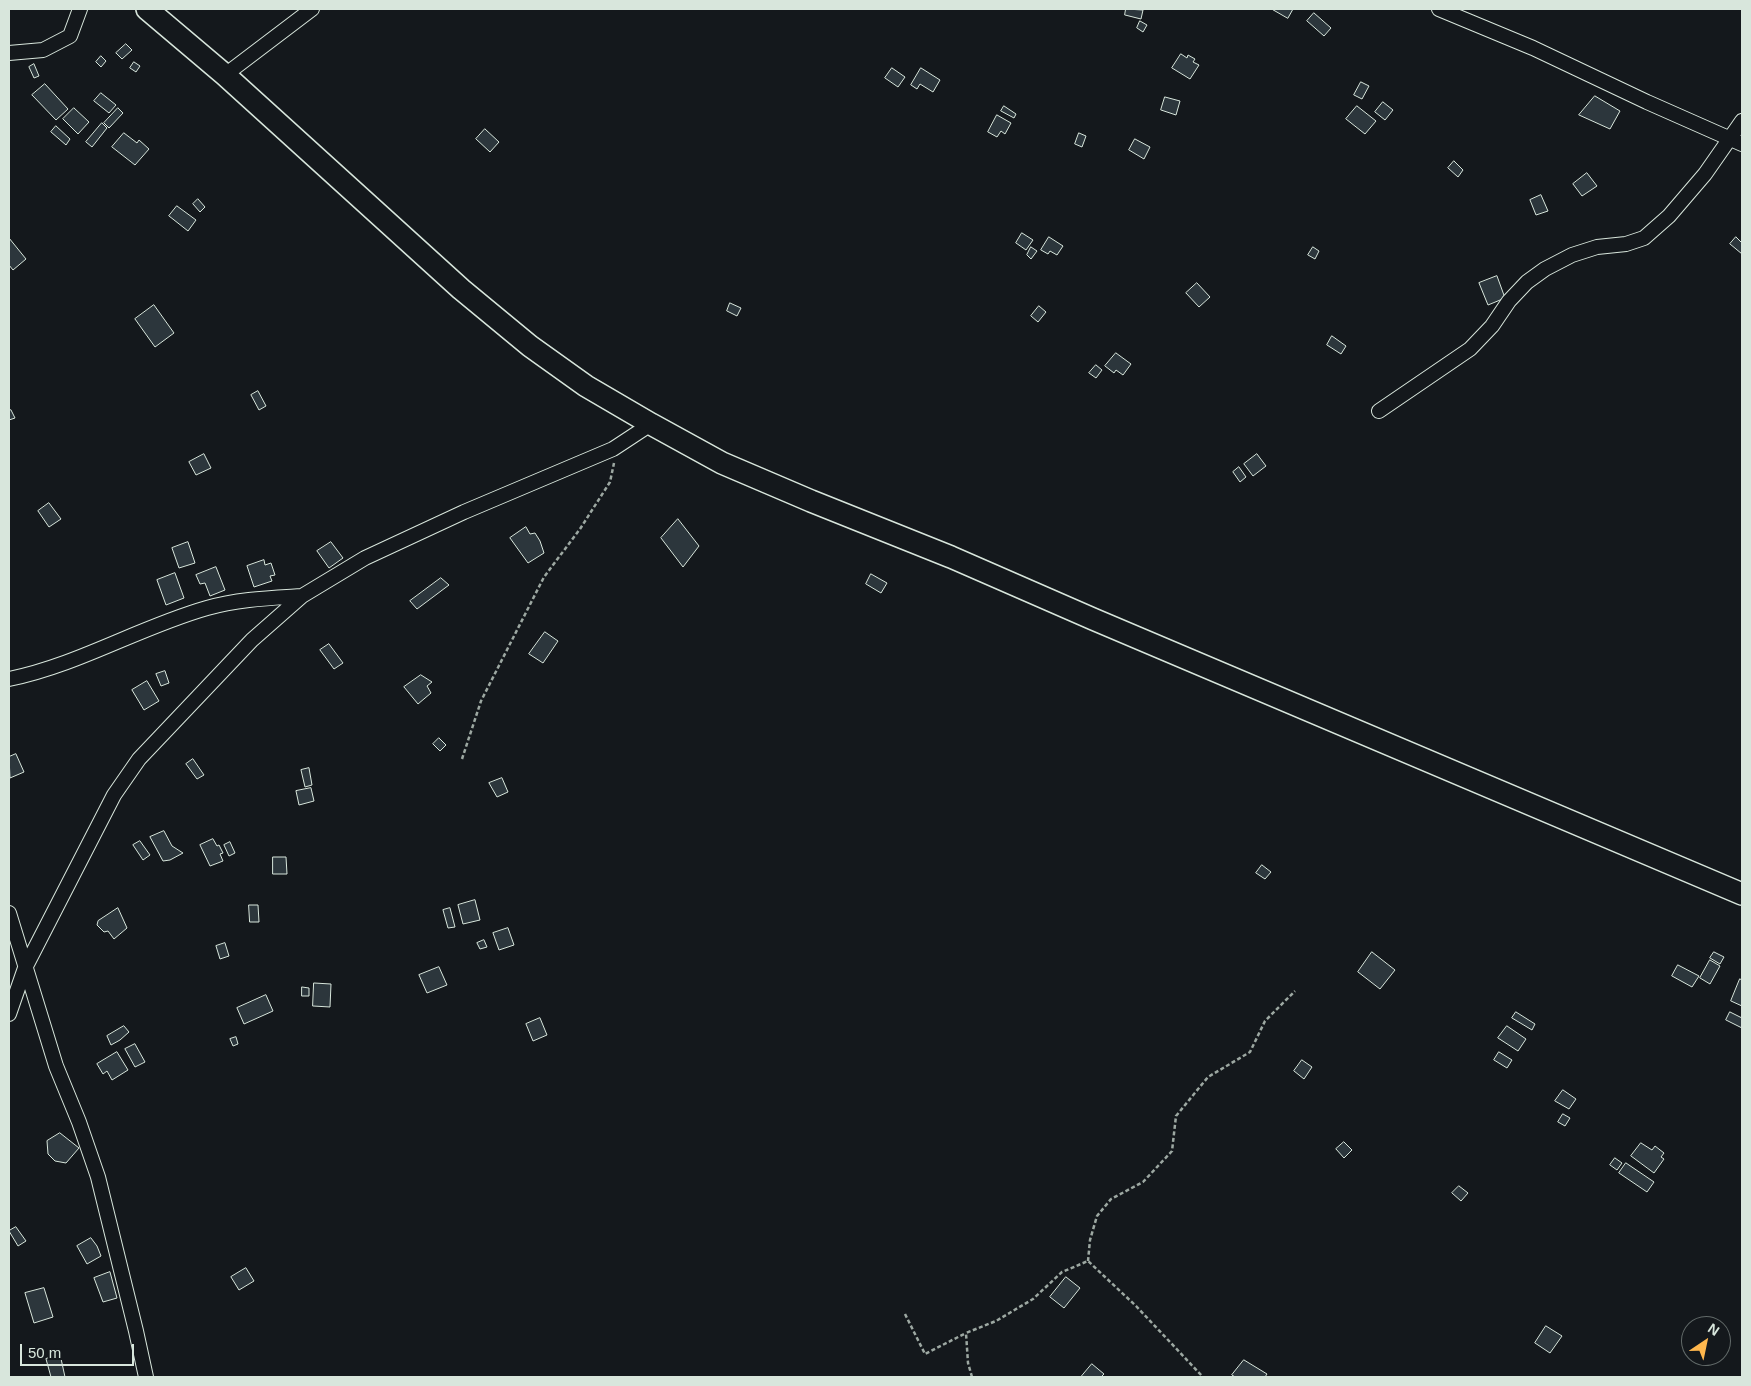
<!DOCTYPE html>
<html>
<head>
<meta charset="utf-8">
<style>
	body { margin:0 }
	#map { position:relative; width:1751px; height:1386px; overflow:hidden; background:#14181c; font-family:Helvetica,sans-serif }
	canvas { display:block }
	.frame { position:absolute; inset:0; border:10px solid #d8e6dc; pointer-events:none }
	.north { position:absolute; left:1681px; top:1316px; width:50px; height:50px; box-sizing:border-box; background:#14181c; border:1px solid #626a69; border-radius:50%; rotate:34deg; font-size:14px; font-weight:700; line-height:20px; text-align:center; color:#d8e6dc }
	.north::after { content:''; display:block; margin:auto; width:18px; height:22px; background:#ffb74d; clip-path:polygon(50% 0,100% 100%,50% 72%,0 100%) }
	.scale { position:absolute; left:20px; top:1344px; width:114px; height:22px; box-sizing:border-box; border:2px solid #d8e6dc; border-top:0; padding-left:6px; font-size:15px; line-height:18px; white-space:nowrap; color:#d8e6dc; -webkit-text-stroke:4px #14181c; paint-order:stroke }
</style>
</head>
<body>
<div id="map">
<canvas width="1751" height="1386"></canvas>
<div class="frame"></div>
<div class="north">N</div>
<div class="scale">50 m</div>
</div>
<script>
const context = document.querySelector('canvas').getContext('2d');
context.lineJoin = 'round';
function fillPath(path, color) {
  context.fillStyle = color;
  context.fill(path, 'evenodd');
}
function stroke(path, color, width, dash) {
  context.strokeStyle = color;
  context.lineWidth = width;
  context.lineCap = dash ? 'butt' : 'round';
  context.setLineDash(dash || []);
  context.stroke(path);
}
const building = new Path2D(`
	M1126,9l17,1 -2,9 -16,-4z
	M1272,9h21l-5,9z
	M1314,13l17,15 -7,8 -17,-15z
	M1140,21l7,4 -4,7 -6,-4z
	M126,44l6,6 -10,9 -6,-6z
	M1181,54l6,4 1,-3 7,4 -2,3 6,3 -9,14 -18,-11z
	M101,56l5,5 -5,6 -5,-5z
	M134,62l6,4 -4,6 -6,-4z
	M34,64l5,12 -5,2 -5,-11z
	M892,68l13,9 -7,10 -13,-9z
	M921,68l19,12 -7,12 -13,-8 -3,5 -6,-4z
	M1361,82l8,4 -7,13 -8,-4z
	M45,84l23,25 -12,11 -24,-25z
	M101,93l15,12 -7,8 -15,-12z
	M1595,96l25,15 -10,18 -31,-14z
	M1165,97l15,4 -4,14 -15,-5z
	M1383,102l10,8 -8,10 -10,-8z
	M1004,106l12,8 -2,4 -13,-7z
	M1357,106l19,15 -11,13 -19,-15z
	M74,108l15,14 -11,12 -15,-15z
	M118,108l5,5 -14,15 -5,-5z
	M997,115l14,8 -6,11 -4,-3 -4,6 -9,-5z
	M102,123l5,5 -15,19 -6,-5z
	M56,126l14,13 -4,6 -15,-13z
	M485,129l14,13 -9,10 -14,-13z
	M124,133l13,10 2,-3 10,9 -14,16 -23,-18z
	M1079,133l7,3 -4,11 -7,-3z
	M1135,139l15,8 -6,12 -15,-9z
	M1454,161l9,9 -5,7 -10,-9z
	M1587,173l10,13 -15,10 -9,-12z
	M1541,195l7,16 -12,4 -6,-15z
	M198,199l7,8 -5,5 -7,-8z
	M177,206l19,14 -8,11 -19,-15z
	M1022,233l11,7 -7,10 -10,-7z
	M1049,237l14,9 -6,9 -7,-4 -2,3 -7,-4z
	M1736,237l6,6v11l-12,-10z
	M9,238l17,21 -13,11 -4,-5z
	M1031,247l6,4 -6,8 -4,-4z
	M1313,247l6,4 -4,8 -7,-4z
	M1497,276l8,22 -17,7 -9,-22z
	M1197,283l13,14 -11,10 -13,-14z
	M730,303l11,5 -4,8 -10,-5z
	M154,305l20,28 -19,14 -20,-28z
	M1039,306l7,6 -8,10 -7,-6z
	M1332,336l14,10 -5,8 -14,-9z
	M1116,353l15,11 -8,11 -7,-5 -2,3 -9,-7z
	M1096,365l6,5 -6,8 -7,-5z
	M258,391l8,15 -7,4 -8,-15z
	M11,410l4,8 -6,2v-9z
	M204,454l7,14 -15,7 -7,-13z
	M1257,454l9,12 -13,10 -9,-12z
	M1239,467l7,10 -6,5 -7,-10z
	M49,503l12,16 -12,8 -11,-16z
	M678,519l21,27 -16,21 -22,-29z
	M526,527l4,7 5,-1 5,8 4,12 -16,10 -18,-25z
	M188,542l7,21 -16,5 -7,-20z
	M331,542l12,16 -14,10 -12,-17z
	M264,560l1,5 6,-2 4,12 -5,1 2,5 -18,6 -7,-21z
	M216,567l9,23 -15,6 -5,-13 -5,1 -4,-9z
	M175,573l9,25 -18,7 -9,-25z
	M871,574l16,9 -6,10 -15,-9z
	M441,578l8,7 -32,24 -7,-8z
	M545,632l13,9 -15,22 -14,-9z
	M329,644l14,19 -9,6 -14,-19z
	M165,671l4,12 -8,3 -5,-12z
	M421,675l11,7 -5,4 4,7 -13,11 -14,-17z
	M147,681l12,20 -15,9 -12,-20z
	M439,738l7,7 -6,6 -7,-7z
	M16,754l8,18 -14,6 -1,-21z
	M193,759l11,16 -7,4 -11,-15z
	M309,768l3,17 -7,2 -4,-17z
	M502,778l6,14 -11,5 -8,-14z
	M311,788l3,13 -15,4 -3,-14z
	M164,831l8,15 11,7 -13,7 -7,1 -13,-24z
	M213,839l4,7 2,-1 4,8 -3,1 3,7 -13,5 -10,-21z
	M140,841l10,14 -7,5 -10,-15z
	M230,842l5,11 -6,3 -5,-11z
	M273,857h13l1,17h-14z
	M1262,865l9,7 -6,7 -9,-6z
	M475,900l5,20 -17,4 -5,-19z
	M249,905h9l1,17h-9z
	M118,908l9,20 -13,11 -6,-8 -4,1 -7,-7 1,-4z
	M450,908l5,19 -7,1 -5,-18z
	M508,928l6,17 -15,5 -6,-17z
	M484,940l3,7 -7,2 -3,-6z
	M225,943l4,13 -9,3 -4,-13z
	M1372,952l23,18 -15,19 -22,-17z
	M1714,952l10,5 -4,7 -10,-6z
	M1710,960l10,6 -10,18 -10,-6z
	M1678,965l21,11 -7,11 -20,-11z
	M439,967l8,18 -20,8 -8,-18z
	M1740,979l2,1v26l-11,-5z
	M314,983l17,1 -1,23 -17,-1z
	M302,987l7,1v8h-7z
	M266,995l7,16 -29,13 -7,-16z
	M1516,1012l19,12 -3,6 -20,-12z
	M1730,1012l12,6v10l-16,-8z
	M540,1018l7,17 -14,6 -7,-17z
	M124,1026l5,6 -9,8 -9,5 -4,-9z
	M1507,1026l19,13 -8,12 -20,-13z
	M236,1037l2,7 -5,2 -3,-7z
	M135,1044l10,18 -10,5 -10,-18z
	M117,1052l11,18 -16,10 -5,-9 -4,3 -6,-10z
	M1499,1052l13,8 -5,8 -13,-8z
	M1302,1060l10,7 -8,12 -10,-8z
	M1563,1090l13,9 -7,10 -14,-8z
	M1563,1114l7,4 -5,8 -7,-4z
	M60,1133l19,15 -13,15 -11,-2 -7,-7 -1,-13z
	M1344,1142l8,8 -8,8 -8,-9z
	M1641,1143l11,7 3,-4 9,7 -3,4 3,2 -10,14 -23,-17z
	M1615,1158l7,5 -5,7 -7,-5z
	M1626,1163l28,19 -7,10 -28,-19z
	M1459,1186l9,7 -7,8 -9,-8z
	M16,1227l10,14 -8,5 -9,-15z
	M91,1238l6,8 4,10 -14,8 -10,-18z
	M246,1268l8,13 -15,9 -8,-13z
	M110,1272l7,26 -14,4 -9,-24z
	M1066,1277l14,11 -16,20 -14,-11z
	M44,1288l9,29 -19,6 -9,-30z
	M1546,1326l16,10 -12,17 -15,-10z
	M60,1354l5,23h-14l-5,-18z
	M1244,1360l23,14 -2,3h-30l-3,-2z
	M1092,1364l12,10 -3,3h-20z`);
fillPath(building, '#2c363c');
stroke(building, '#d8e6dc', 1);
const street = new Path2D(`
	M1439,9l94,39 114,54 95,42
	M9,53l34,-3 27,-14 10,-27
	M225,75l87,-66
	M1379,411l91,-62 22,-23 17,-25 18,-19 18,-13 27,-14 25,-8 29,-3 18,-6 25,-22 36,-42 37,-53
	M9,679c69,-14 131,-52 198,-71 31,-9 63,-10 95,-12
	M9,913l47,153 23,56 19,55 38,154 10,46
	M9,1014l16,-46 89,-173 25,-36 113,-119 50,-44 63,-38 99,-46 149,-63 38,-25`);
const primary = new Path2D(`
	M147,9l78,66 236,214 69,57 56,40 65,38 71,39 89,38 140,56 142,62 649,275`);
stroke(street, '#d8e6dc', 16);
stroke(primary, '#d8e6dc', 24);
stroke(new Path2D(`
	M462,759l19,-58 63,-124 36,-48 30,-47 4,-19
	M1088,1261l2,-21 7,-24 14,-17 32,-17 29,-31 4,-35 32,-39 42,-25 15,-31 30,-30
	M905,1314l20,40 41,-21
	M972,1377l-4,-14 -2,-30 30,-12 37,-22 29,-27 26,-11 48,45 67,71`), '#9da8a2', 2.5, [4, 2.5]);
stroke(street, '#14181c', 14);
stroke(primary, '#14181c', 21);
</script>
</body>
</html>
